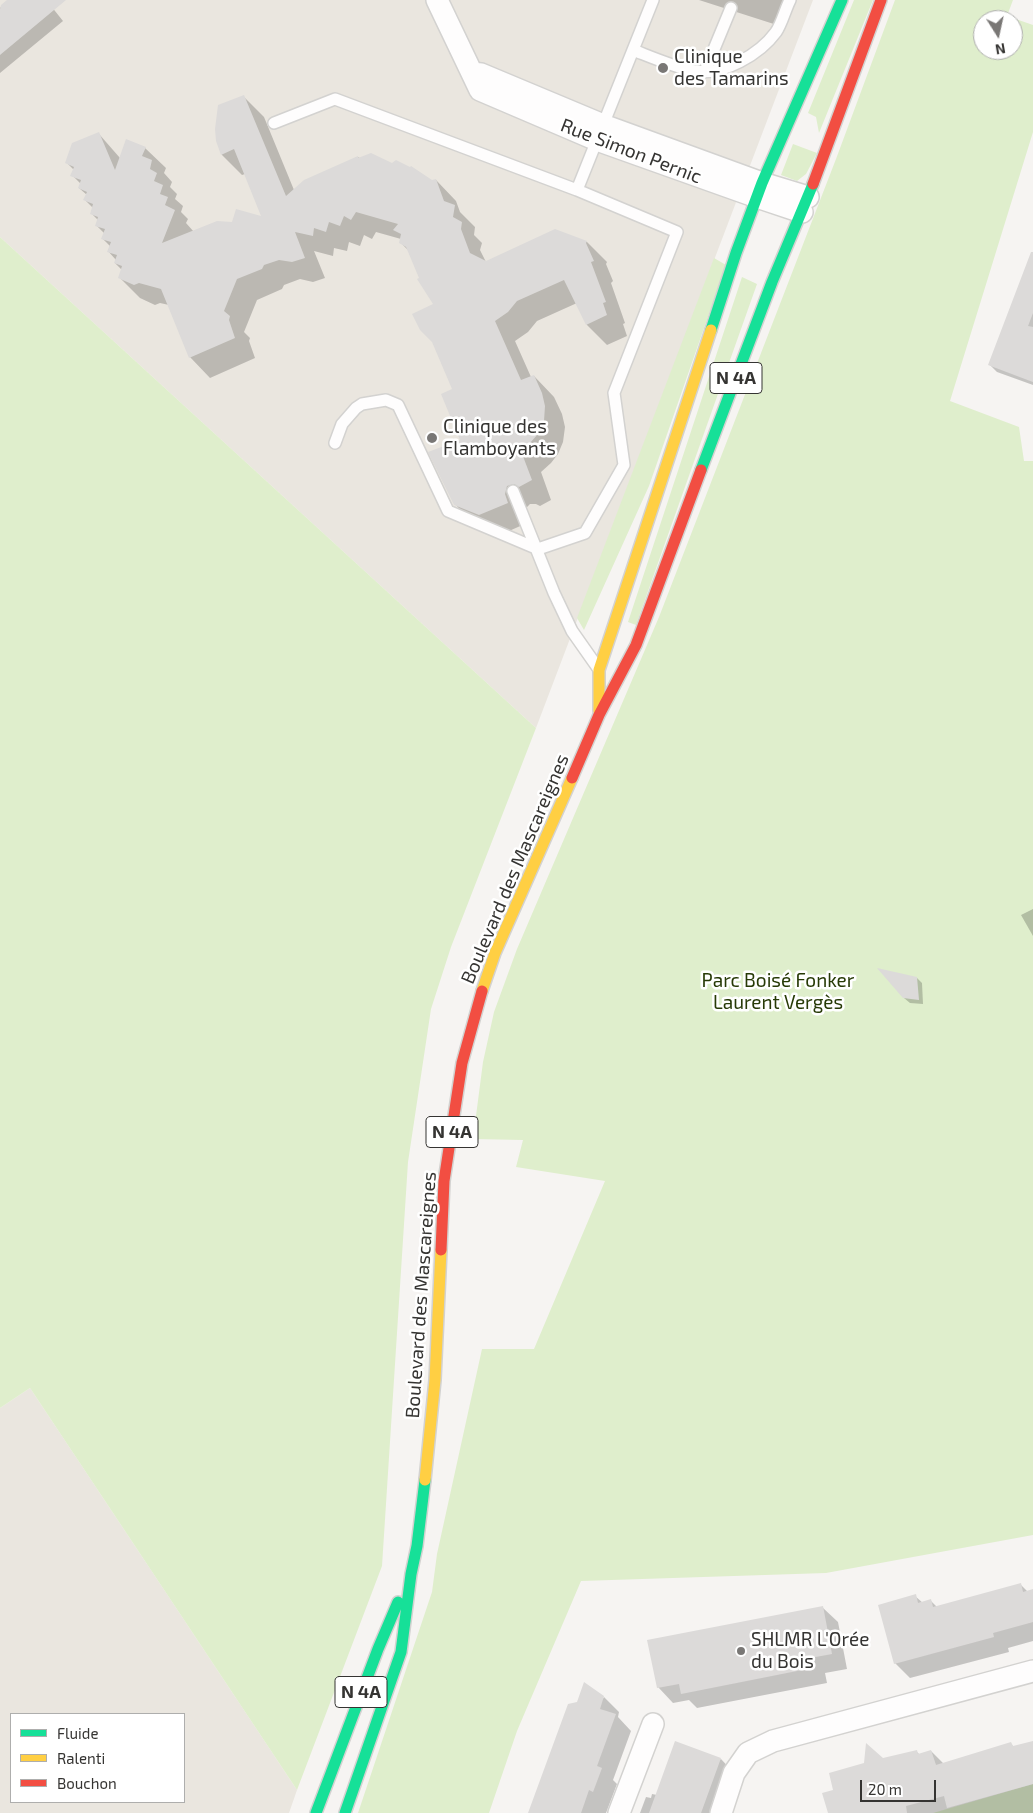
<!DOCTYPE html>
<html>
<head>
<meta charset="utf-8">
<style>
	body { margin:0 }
	#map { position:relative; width:1033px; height:1813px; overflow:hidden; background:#f6f4f2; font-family:"Exo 2",sans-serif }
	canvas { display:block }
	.legend { position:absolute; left:10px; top:1713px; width:175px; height:90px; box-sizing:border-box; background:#fff; border:1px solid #aeaead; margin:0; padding:6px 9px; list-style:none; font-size:15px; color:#353432 }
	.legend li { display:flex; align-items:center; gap:10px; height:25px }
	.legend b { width:25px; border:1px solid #aeaead }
	.north { position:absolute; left:973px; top:10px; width:50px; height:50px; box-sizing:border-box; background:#fff; border:1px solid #aeaead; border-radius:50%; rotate:170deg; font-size:14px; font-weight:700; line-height:20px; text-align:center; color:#353432 }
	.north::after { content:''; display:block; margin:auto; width:18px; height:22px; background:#797775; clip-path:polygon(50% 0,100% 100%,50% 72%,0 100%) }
	.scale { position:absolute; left:860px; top:1780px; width:76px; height:22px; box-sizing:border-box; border:2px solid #353432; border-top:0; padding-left:6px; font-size:15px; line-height:18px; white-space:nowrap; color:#353432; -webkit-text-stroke:4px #fff; paint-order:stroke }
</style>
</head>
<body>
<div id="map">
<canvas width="1033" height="1813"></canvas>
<ul class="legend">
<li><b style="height:6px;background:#16e098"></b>Fluide</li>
<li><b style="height:6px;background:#ffcf43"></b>Ralenti</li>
<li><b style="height:6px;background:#f24e42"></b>Bouchon</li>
</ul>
<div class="north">N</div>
<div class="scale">20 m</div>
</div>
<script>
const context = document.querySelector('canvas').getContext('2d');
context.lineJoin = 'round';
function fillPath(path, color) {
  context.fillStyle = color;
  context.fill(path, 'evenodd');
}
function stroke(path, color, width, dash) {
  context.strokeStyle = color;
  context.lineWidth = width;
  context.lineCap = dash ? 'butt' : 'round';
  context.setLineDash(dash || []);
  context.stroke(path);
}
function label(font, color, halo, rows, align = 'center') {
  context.font = font + ' "Exo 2",sans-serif';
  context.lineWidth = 5;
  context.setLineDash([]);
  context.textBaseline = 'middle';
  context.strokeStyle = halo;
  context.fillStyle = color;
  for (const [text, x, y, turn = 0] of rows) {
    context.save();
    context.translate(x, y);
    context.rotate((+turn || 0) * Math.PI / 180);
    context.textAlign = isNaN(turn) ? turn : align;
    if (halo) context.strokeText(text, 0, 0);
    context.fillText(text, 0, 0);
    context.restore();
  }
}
fillPath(new Path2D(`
	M0,0h813l-277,728 -536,-491z
	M30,1388l267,402 -8,23h-289v-405zM11,1714h173v88h-173z`), '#eae6df');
fillPath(new Path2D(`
	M854,0h19l-54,133 -3,-16 -8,-4z
	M895,0h118l-6,16 26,9v107l-83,269 69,26 5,34h9v1074l-207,38 -245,8 -64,150 -28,82h-131l74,-221 5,-38 45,-205h52l71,-168 -89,-14 7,-27 -50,-1 10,-77 11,-50 23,-63 142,-332 177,-458zM983,20h30v30h-30z
	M793,144l24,9 -11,21 -9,7 -16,-6z
	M0,237l536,491 -85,219 -20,62 -23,153 -26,404 -85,224 -267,-402 -30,20z
	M714,258l12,7 -77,221 -65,144 -7,-12z
	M742,277l15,7 -121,341 -8,-3z
	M1033,1784v29h-100z`), '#dfeecc');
fillPath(new Path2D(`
	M9,0h49l-7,6 12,15 -63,52v-65z
	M699,0h92l-11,26z
	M243,96l21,21 30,73 63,-33 75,25 4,-2 20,21 4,11 15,15 -1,8 8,8 -2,7 6,12 69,-32 32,12 20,20 -1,2 7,17 -2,2 14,40 -2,1 4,12 -20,9 -20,-20 -10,-22 -40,18 -9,11 -13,9 16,36 3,-1 20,21 8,17 3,13 -2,15 -5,12 -7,9 -10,9 10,28 -11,6 -4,-2h-6l-3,3 -3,8 3,8 -27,12 -25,-10 -20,-21 7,-64 -8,-51 -19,-85 -15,-25 -10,-27 -10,-10 1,-3 -25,-7 -4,7 -8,-4 -4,11 -11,-4 -2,9 -13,-3 -1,8 -19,-5 11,27 -12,4 -13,-3 -16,6 -2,4 -25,11 -13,32 6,6 -1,3 6,17 -45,20 -20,-21 -21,-52 -9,-2 -5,2 -15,-7 -20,-20 2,-8 -7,-7 1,-3 -8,-9 2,-5 -7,-7 2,-5 -9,-9 2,-5 -7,-7 2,-5 -8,-8 2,-5 -8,-7 2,-4 -9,-9 2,-5 -8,-8 33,-28 21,24 25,-10 21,20 -2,5 8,9 -2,5 7,7 -2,5 8,7 -2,6 7,7 -2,4 8,9 69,-14 -18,-44 -3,1 -20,-20 -5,-14z
	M1033,275v110l-36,-13 -7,-7z
	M1033,909v27l-12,-21z
	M917,978l5,5 1,21 -13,-1 -6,-5z
	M1020,1584l8,8 5,-2v51l-25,7 1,4 -99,26 -15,-15 20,-67 8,7 8,-2 6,6z
	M822,1607l16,15 9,47 -22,4 2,10 -130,25 -8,-8 -16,3 -15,-16z
	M604,1697l15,15 -1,5 13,14 -18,49 4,4 -11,29h-76z
	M1033,1742v71h-204l6,-22 48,-31 33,-9 4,4 11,-4 13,13 67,-20 3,3z
	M721,1759l14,15 -14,39h-81l6,-16 5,1 1,-4 5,1z`), '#0003');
fillPath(new Path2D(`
	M7,0h59l-66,55v-46l1,-4z
	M244,95l42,101 18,-16 54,-24v2l13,-5 21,10 4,-3 14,7 1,-1 21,14 4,-1 8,22 11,4 -2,12 9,5 -1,7 9,24 16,8 69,-32 32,12 -1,2 8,18 -3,1 15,40 -3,1 4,12 -21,10 -22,-45 -47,21 -9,11 -13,9 26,59 13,-5 8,18 3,13 -1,15 -6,13 -8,9 -9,8 11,29 -13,7 -5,-3 -7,2 -2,8 3,9 -29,12 -25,-10 -26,-53 32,-12 -19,-46 11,-5 -20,-47 -12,-12 -8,-16 21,-10 -16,-25 2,-1 -13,-31 -7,-4 2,-9 -8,-4 5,-6 -42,-12 -5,8 -7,-4 -4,10 -11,-4 -3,10 -12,-4 -1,8 -18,-4 10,26 -13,4 -13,-2 -15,5 -2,4 -25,10 -13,32 6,5 -1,4 6,18 -46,20 -28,-69 -22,-6 -5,2 -16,-7 4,-12 -8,-3 3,-8 -10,-3 4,-10 -10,-3 4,-10 -10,-3 3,-9 -8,-3 3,-10 -10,-4 4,-8 -9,-4 3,-8 -11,-4 4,-9 -9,-4 7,-20 27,-11 16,38 11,-31 20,8 -4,9 10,4 -2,9 7,4 -3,8 9,4 -3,9 8,3 -3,8 10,5 -13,33 55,-22 15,1 4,-13 25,7 -27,-67 -13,6 -5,-14 -1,-12 3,-24z
	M1031,252h2v61l-5,13 5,1v55l-45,-17z
	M877,968l40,9 2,23 -16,-2z
	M1021,1583l2,9 10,-3v33l-40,11 1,4 -100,27 -16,-59 38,-11 2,9 13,-4 2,8z
	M823,1606l9,48 -22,4 2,10 -131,26 -2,-10 -22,4 -10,-48z
	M584,1682l20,14 -4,13 16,5 -19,52 5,2 -9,24 -4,-2 -8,23h-53l40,-109 9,-2z
	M675,1741l46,17 -20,55h-52z
	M1033,1741v43l-86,24 -3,-12 -38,10 1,7h-79l-6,-20 11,-3 -4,-17 35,-10 2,-20 17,15 34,-8 1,4 13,-4 5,15 75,-23 2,4z`), '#dcdad9');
const lane = new Path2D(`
	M633,50c18,7 43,18 62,21 28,5 65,-17 81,-39 6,-9 9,-22 14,-32
	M705,71l26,-63
	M274,123l61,-24 242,91 100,42 -63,161 10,72 -39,68 -47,16 -90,-38 -50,-106 -12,-5 -24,4 -6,4 -14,16 -7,19
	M577,190l76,-190
	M513,491l41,102 18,38 26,37`);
const street = new Path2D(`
	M437,0l43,90 117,50 160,57 45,15
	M472,73l9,1 122,51 159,58 46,14
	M619,1813l34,-89
	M721,1813l13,-40 14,-20 25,-12 260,-70`);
const fast = new Path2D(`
	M711,330l25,-77 26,-70 80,-183
	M701,470l71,-188 41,-98
	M316,1813l62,-164 20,-47
	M345,1813l56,-161 10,-78 6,-28 8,-66`);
const slow = new Path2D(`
	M599,711v-41l112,-340
	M482,991l13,-38 77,-175
	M425,1480l10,-100 6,-130`);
const jam = new Path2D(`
	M813,184l68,-184
	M572,778l27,-63 37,-70 65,-175
	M441,1250l3,-69 18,-118 20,-72`);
stroke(lane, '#d3d2d0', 14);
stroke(street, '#d3d2d0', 24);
stroke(fast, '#d3d2d0', 14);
stroke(slow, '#d3d2d0', 14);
stroke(jam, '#d3d2d0', 14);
stroke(lane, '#fefdfd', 11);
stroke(street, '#fefdfd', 21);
stroke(fast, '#16e098', 11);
stroke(slow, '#ffcf43', 11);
stroke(jam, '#f24e42', 11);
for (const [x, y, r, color] of [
	[663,68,6,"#797775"],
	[432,438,6,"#797775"],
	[741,1651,5,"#797775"]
]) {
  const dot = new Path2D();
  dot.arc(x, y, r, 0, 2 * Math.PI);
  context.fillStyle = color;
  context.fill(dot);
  stroke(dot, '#fff', 2);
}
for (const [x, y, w] of [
	[736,378,52],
	[452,1132,52],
	[361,1692,52]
]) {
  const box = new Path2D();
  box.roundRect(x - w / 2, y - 15.5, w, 31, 4);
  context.fillStyle = '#fff';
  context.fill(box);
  stroke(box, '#353432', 1);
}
label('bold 18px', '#353432', null, [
	["N 4A",736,378],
	["N 4A",452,1132],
	["N 4A",361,1692]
]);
label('19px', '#353432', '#fff', [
	["Clinique",674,57],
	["des Tamarins",674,79],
	["Clinique des",443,427],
	["Flamboyants",443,449],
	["SHLMR L'Orée",751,1640],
	["du Bois",751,1662]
], 'left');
label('19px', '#353432', '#fff', [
	["Rue Simon Pernic",631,151,21],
	["Boulevard des Mascareignes",515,869,-67],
	["Boulevard des Mascareignes",421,1295,-86]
]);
label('19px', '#273a06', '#fff', [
	["Parc Boisé Fonker",778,981],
	["Laurent Vergès",778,1003]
]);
</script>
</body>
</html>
